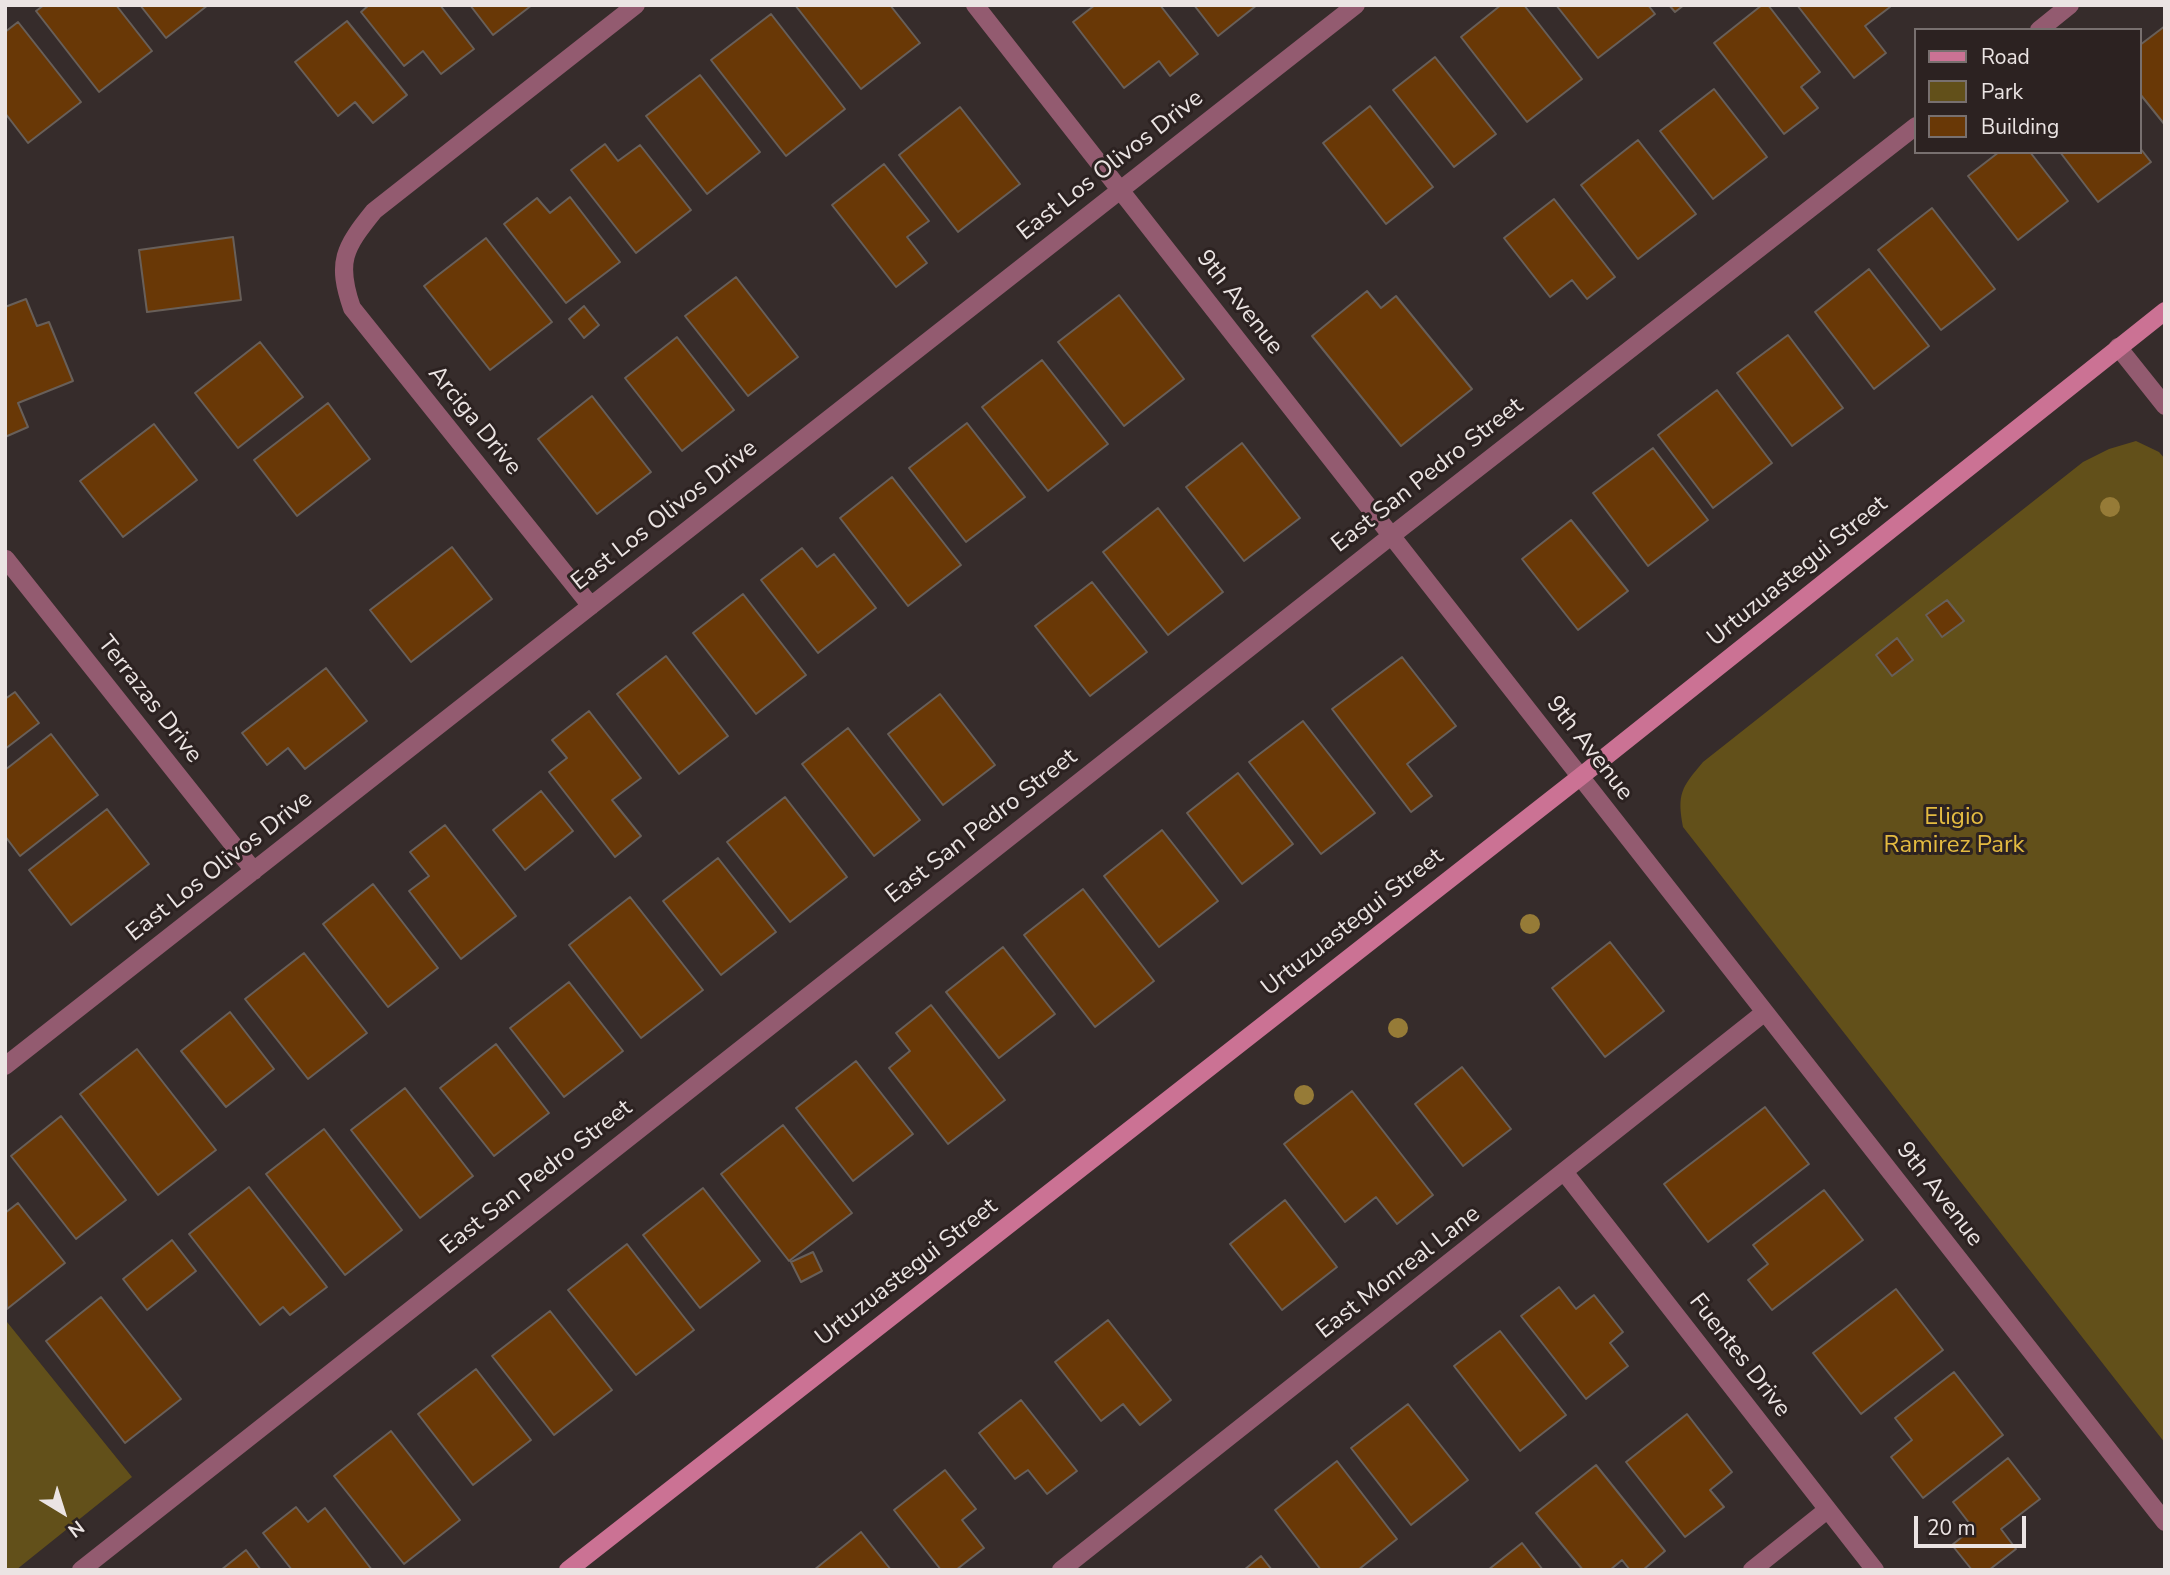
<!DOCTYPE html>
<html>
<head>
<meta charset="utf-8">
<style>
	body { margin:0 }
	#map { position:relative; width:2170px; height:1575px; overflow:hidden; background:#362c2b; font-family:"Nunito Sans",sans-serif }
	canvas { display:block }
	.frame { position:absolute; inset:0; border:7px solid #ebe4e3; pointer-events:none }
	.legend { position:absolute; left:1914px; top:28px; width:228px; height:126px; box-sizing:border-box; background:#2c2221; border:2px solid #78706f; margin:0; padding:9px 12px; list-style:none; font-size:21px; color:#ebe4e3 }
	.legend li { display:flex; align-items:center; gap:14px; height:35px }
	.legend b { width:35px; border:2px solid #78706f }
	.north { position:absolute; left:28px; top:1477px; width:70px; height:70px; -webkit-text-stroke:5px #2c2221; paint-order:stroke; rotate:142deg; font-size:19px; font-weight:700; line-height:28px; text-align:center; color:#ebe4e3 }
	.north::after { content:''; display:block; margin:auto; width:24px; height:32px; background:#ebe4e3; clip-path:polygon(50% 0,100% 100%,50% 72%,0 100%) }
	.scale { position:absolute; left:1914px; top:1516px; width:112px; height:32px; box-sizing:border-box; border:4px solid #ebe4e3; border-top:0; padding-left:9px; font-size:21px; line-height:24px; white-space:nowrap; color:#ebe4e3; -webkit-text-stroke:5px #2c2221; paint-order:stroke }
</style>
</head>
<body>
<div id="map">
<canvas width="2170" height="1575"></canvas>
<div class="frame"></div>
<ul class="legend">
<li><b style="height:9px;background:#cb7294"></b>Road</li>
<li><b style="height:19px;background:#62501a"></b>Park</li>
<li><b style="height:19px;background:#693806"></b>Building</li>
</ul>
<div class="north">N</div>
<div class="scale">20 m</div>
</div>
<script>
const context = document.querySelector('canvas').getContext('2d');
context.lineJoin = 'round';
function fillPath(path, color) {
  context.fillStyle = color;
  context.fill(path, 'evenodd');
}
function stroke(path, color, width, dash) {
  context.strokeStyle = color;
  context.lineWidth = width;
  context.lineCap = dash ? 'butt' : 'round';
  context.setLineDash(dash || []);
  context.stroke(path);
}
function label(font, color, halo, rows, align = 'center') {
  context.font = font + ' "Nunito Sans",sans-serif';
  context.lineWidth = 6;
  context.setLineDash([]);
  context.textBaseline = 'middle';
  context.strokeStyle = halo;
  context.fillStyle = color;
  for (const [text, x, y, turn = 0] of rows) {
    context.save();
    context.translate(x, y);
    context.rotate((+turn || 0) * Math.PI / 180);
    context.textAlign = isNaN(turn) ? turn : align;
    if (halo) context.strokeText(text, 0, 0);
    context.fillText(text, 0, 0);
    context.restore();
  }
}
fillPath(new Path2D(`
	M2136,441l23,11 6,7v984l-482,-616c-6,-33 -2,-39 20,-65l380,-300 26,-13z
	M7,1322l125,155 -116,93h-11z`), '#62501a');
const building = new Path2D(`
	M44,5h72l36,46 -53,41 -63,-81z
	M140,5h68l-42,33z
	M369,5h71l34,44 -33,25 -18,-23 -19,15 -43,-54z
	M470,5h62l-39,30z
	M795,5h95l30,38 -59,46z
	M1095,5h65l38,49 -28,22 -11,-15 -35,27 -51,-66z
	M1194,5h63l-39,31z
	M1501,5h23l58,74 -55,43 -66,-85z
	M1556,5h92l7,9 -57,44z
	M1669,5h15l-9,7z
	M1762,5h6l52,67 -19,15 17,21 -34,26 -70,-91z
	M1797,5h91l2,2 -25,19 21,27 -32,25z
	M771,14l74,95 -59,47 -75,-96z
	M347,21l60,74 -34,28 -18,-21 -17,14 -43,-54z
	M18,22l63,80 -53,41 -23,-30v-81z
	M2165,26v99l-25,-31v-49z
	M1435,57l61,77 -42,33 -61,-77z
	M700,75l60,77 -53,42 -61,-78z
	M1714,89l53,68 -54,42 -53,-68z
	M1370,106l63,81 -47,37 -63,-81z
	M960,107l60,77 -62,48 -59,-77z
	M1638,140l58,74 -58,45 -57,-74z
	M605,144l13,17 22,-16 51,65 -55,43 -65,-83z
	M2140,148l11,14 -53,40 -38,-50h80z
	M1999,152h31l38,49 -50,39 -50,-64z
	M884,164l45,57 -22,16 20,26 -31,24 -64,-82z
	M570,197l50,65 -54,41 -62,-79 33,-26 13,15z
	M1554,199l61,78 -28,22 -15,-19 -22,17 -46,-59z
	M1932,208l63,81 -54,41 -63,-80z
	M233,237l8,63 -94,12 -8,-62z
	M486,238l66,84 -62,48 -66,-84z
	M1869,269l60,77 -55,43 -59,-77z
	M736,277l62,80 -50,39 -63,-80z
	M1367,291l14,17 15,-12 76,93 -71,57 -89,-110z
	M1119,295l65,84 -60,47 -66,-84z
	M26,299l11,27 12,-4 24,59 -55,22 10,24 -23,10v-130z
	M584,306l15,19 -15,13 -15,-19z
	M1788,335l55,73 -51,38 -55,-73z
	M677,337l57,73 -52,41 -57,-73z
	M260,342l43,55 -65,51 -43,-55z
	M1042,360l66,84 -60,47 -66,-84z
	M1717,390l55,73 -59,45 -55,-73z
	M592,396l59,76 -54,42 -59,-75z
	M328,403l42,56 -73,57 -43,-56z
	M967,423l58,74 -59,45 -57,-74z
	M154,424l43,56 -74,57 -43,-56z
	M1242,443l58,75 -56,43 -58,-74z
	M1653,448l55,72 -60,46 -55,-73z
	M892,477l69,88 -53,41 -68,-88z
	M1158,508l65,84 -55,43 -65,-83z
	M1571,520l57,71 -50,39 -56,-71z
	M452,547l40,52 -81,63 -41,-52z
	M802,548l15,19 17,-13 42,54 -58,45 -57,-73z
	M1092,582l55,70 -57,44 -55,-70z
	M743,594l63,81 -50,39 -63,-81z
	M1947,600l17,21 -22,16 -16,-22z
	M1897,638l16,22 -21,16 -16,-21z
	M666,656l62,80 -49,38 -62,-80z
	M1402,657l54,69 -49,38 25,32 -21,16 -79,-103z
	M326,668l41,53 -62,48 -17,-21 -21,17 -25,-32z
	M15,692l24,31 -34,26v-50z
	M940,694l55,71 -52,40 -55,-71z
	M589,711l52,67 -29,22 29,36 -26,21 -66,-85 18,-14 -15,-18z
	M1303,721l72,92 -54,41 -72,-92z
	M848,728l72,92 -46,36 -72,-92z
	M51,734l47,61 -78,61 -15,-20v-66z
	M1238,773l55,71 -51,40 -55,-71z
	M541,791l32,40 -48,39 -32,-40z
	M785,797l62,80 -57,45 -63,-80z
	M107,809l42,55 -78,61 -42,-55z
	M445,825l71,91 -55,43 -52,-68 20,-15 -19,-24z
	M1162,830l56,71 -59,46 -55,-71z
	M718,858l58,74 -55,43 -58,-74z
	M373,884l65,84 -50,39 -65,-83z
	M1083,889l71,92 -59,46 -71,-92z
	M630,897l73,93 -62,48 -72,-93z
	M1610,942l54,69 -59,46 -53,-69z
	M1003,947l52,67 -56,44 -53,-66z
	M304,953l63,80 -59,46 -63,-80z
	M569,982l54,69 -59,46 -54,-69z
	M931,1005l74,95 -57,44 -59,-76 21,-17 -14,-18z
	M230,1012l44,57 -48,38 -45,-56z
	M496,1044l53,69 -55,43 -54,-68z
	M137,1049l79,101 -58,45 -78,-101z
	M856,1061l57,73 -60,47 -57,-73z
	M1462,1067l49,62 -48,37 -48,-62z
	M405,1088l68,88 -53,42 -69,-88z
	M1352,1091l81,104 -36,29 -21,-27 -31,25 -61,-78z
	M1765,1107l44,57 -101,78 -44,-58z
	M61,1116l65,84 -50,39 -65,-83z
	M783,1125l69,88 -63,48 -68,-87z
	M324,1129l78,101 -57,45 -79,-101z
	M249,1187l78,100 -37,28 -7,-8 -23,18 -71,-91z
	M703,1188l57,73 -60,47 -57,-73z
	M1824,1190l39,50 -91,70 -24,-30 20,-16 -15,-19z
	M1285,1200l52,67 -55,43 -52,-66z
	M18,1203l47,60 -58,46 -2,-96z
	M172,1240l24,31 -49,39 -24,-31z
	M627,1244l67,86 -58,45 -68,-85z
	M813,1252l9,19 -21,11 -10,-20z
	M1559,1287l17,22 18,-14 29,37 -13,11 18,23 -42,33 -65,-83z
	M1896,1289l47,61 -82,64 -48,-61z
	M101,1297l80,102 -56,44 -79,-102z
	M550,1311l62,79 -58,45 -62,-79z
	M1108,1320l63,80 -31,25 -17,-21 -22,17 -46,-59z
	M1500,1331l66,84 -46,36 -66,-85z
	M476,1369l55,71 -58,45 -55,-71z
	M1954,1372l49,63 -80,63 -32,-41 21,-17 -17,-22z
	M1021,1400l56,71 -30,23 -19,-24 -13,9 -36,-46z
	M1408,1404l60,76 -57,45 -60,-77z
	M1687,1414l45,58 -22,18 14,17 -39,30 -59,-75z
	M391,1431l69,89 -56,44 -70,-88z
	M2008,1458l32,41 -39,30 15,20 -27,21h-17l-20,-25 21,-17 -20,-26z
	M1337,1461l60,78 -39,31h-37l-46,-60z
	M1596,1465l69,86 -22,19h-13l-8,-10 -12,10h-27l-47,-57z
	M945,1470l31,39 -14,11 22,28 -28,22h-15l-47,-60z
	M296,1507l12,15 17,-14 47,62h-80l-29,-37z
	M861,1532l30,38h-77z
	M1522,1543l21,27h-55z
	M246,1550l15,20h-40z
	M1261,1556l11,14h-28z`);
fillPath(building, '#693806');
stroke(building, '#685f59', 2);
stroke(new Path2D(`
	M975,5l1190,1517
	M2039,30l31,-25
	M2118,347l47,59
	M6,559l248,312
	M591,606l-239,-298c-16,-46 -8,-60 22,-97l262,-206
	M5,1066l1351,-1061
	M1565,1173l310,397
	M81,1570l1310,-1034 525,-410
	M1061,1570l704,-558
	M1752,1570l75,-60`), '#935b70', 18);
stroke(new Path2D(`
	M568,1570l1012,-793 585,-466`), '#cb7294', 18);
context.fillStyle = '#967b37';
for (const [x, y] of [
	[2110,507],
	[1530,924],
	[1398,1028],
	[1304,1095]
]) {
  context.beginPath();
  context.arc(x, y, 10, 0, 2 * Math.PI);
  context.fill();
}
label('24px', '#ebe4e3', '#2c2221', [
	["East Los Olivos Drive",1111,166,-38],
	["9th Avenue",1239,303,52],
	["Arciga Drive",474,421,51],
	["East San Pedro Street",1428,476,-38],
	["East Los Olivos Drive",665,516,-38],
	["Urtuzuastegui Street",1798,572,-39],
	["Terrazas Drive",149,700,52],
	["9th Avenue",1589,749,52],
	["East San Pedro Street",982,827,-38],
	["East Los Olivos Drive",220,867,-38],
	["Urtuzuastegui Street",1353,923,-38],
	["East San Pedro Street",537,1178,-38],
	["9th Avenue",1939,1195,52],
	["Urtuzuastegui Street",907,1273,-38],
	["East Monreal Lane",1399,1273,-38],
	["Fuentes Drive",1739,1356,52]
]);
label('24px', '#e4bb41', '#2c2221', [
	["Eligio",1954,818],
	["Ramirez Park",1954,846]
]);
</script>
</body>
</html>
